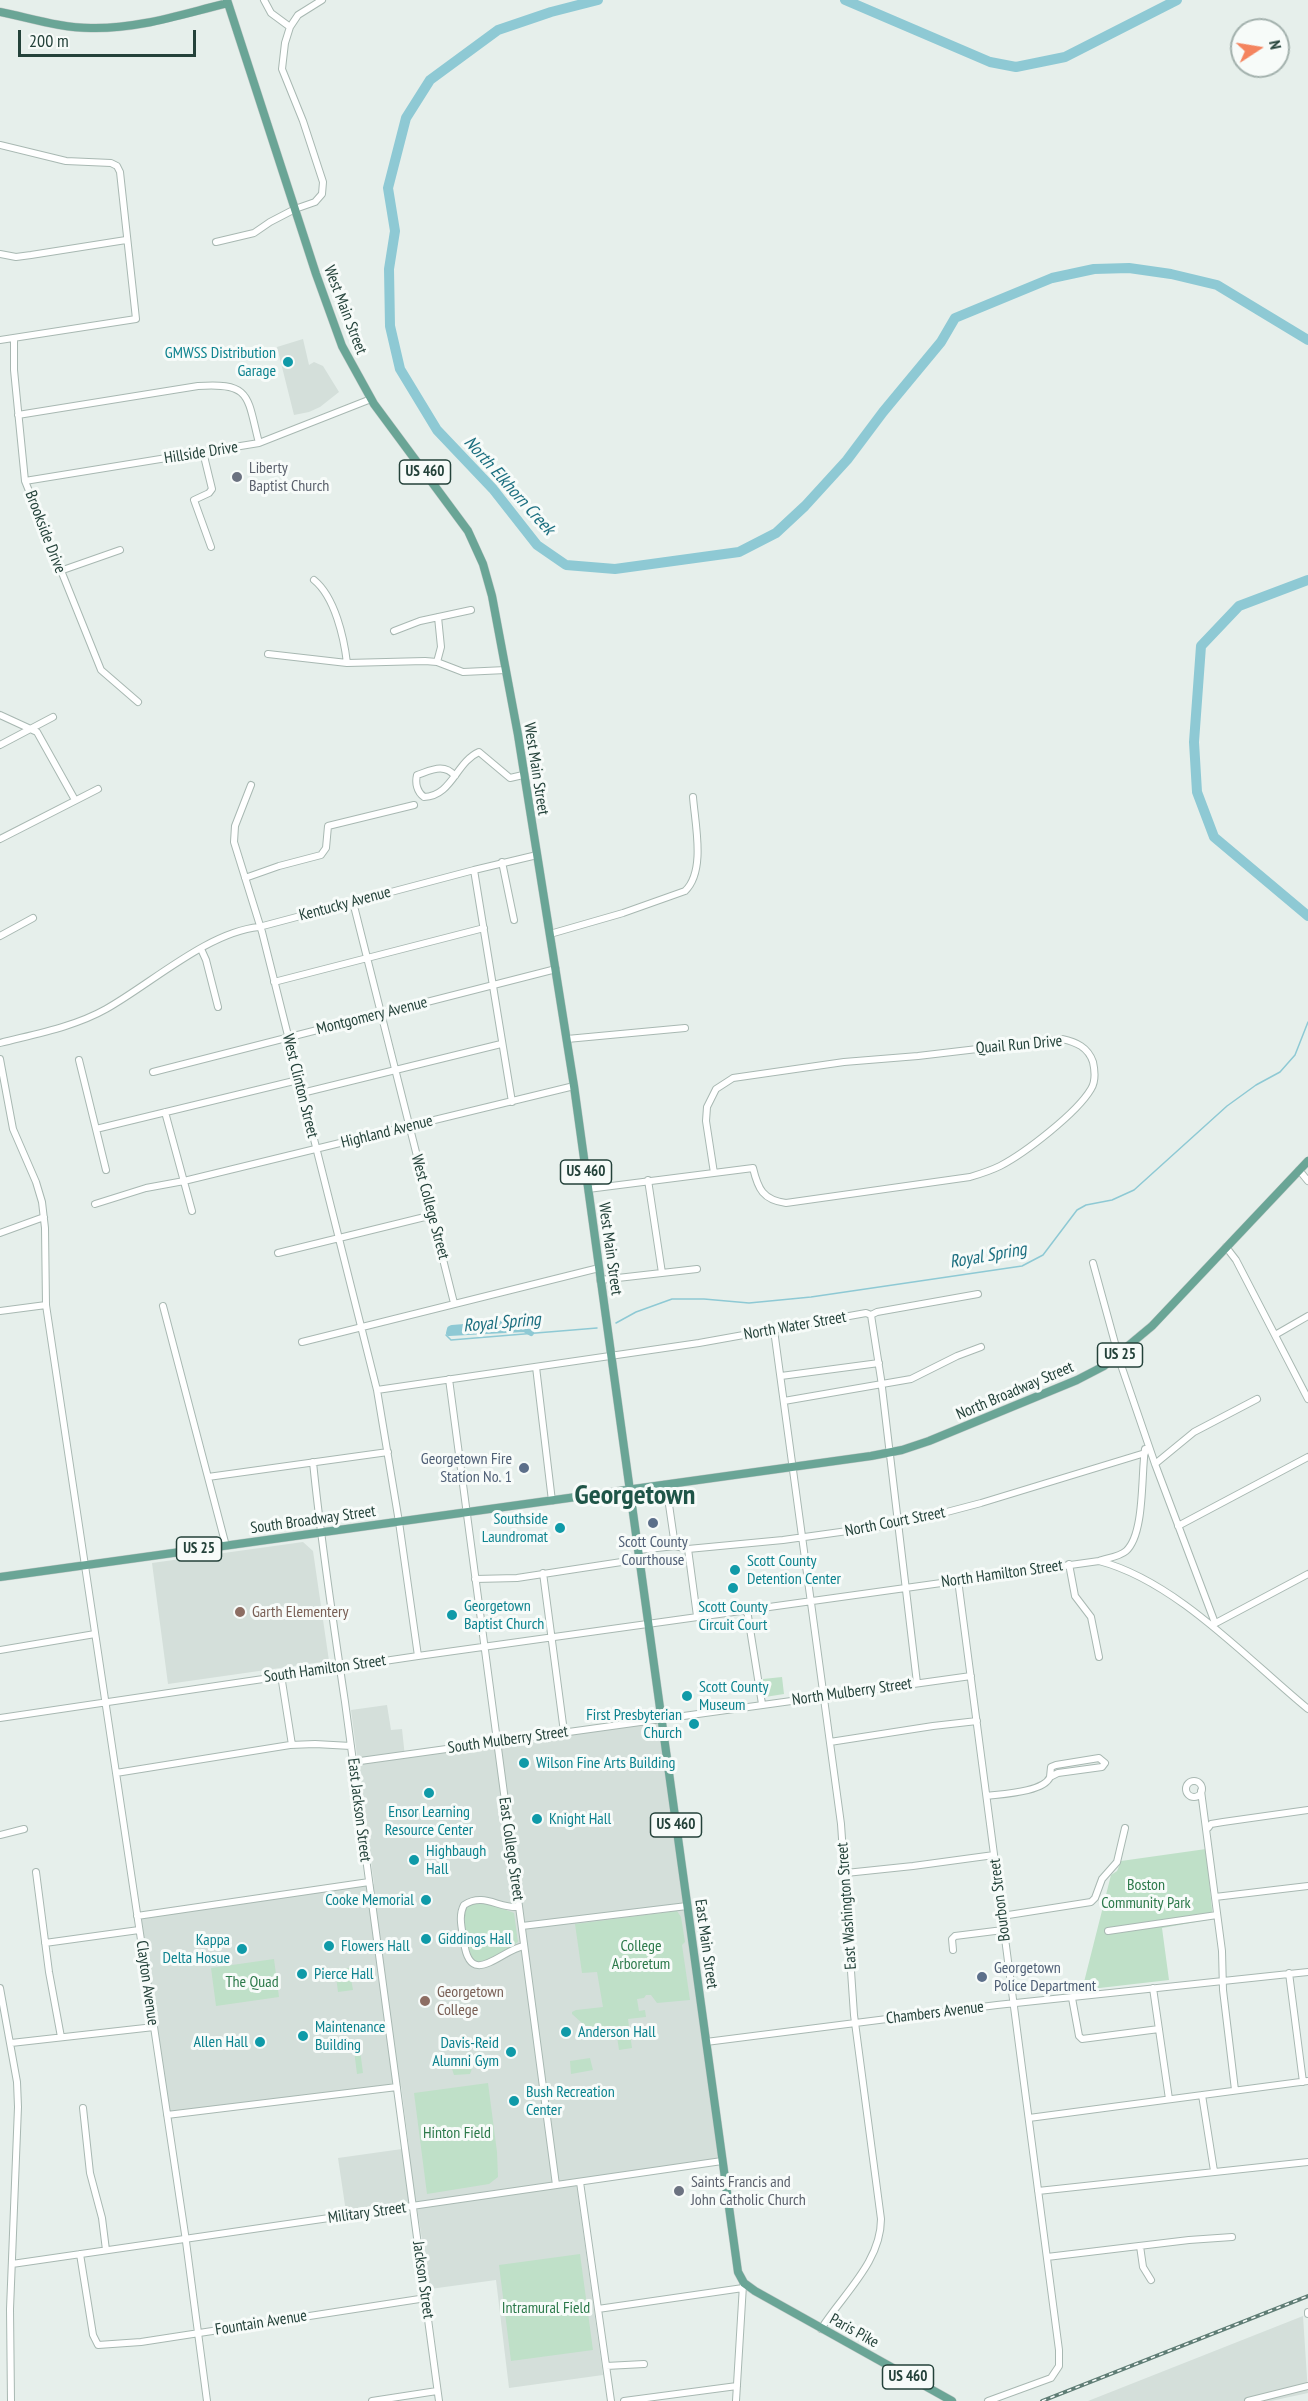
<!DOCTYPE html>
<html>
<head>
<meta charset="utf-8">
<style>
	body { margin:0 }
	#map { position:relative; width:1308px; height:2401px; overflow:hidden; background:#e6efeb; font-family:"PT Sans Narrow",sans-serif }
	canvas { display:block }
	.north { position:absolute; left:1230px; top:18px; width:60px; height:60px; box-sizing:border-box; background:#f7fbf9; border:2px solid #a3b1ad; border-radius:50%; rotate:78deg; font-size:16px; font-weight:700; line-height:24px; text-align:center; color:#24423a }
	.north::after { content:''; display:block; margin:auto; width:21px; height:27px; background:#f4845f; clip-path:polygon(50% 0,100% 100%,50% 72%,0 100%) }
	.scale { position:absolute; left:18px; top:30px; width:178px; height:27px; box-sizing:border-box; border:3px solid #24423a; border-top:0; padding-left:8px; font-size:18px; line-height:21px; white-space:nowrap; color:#24423a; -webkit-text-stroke:4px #f7fbf9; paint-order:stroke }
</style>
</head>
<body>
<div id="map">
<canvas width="1308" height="2401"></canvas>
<div class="north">N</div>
<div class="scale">200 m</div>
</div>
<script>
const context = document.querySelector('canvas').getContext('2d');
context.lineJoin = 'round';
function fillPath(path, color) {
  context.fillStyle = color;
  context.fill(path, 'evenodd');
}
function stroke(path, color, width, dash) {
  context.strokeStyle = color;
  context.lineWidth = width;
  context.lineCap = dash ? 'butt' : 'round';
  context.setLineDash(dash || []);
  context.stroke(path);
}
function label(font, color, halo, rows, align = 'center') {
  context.font = font + ' "PT Sans Narrow",sans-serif';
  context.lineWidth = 6;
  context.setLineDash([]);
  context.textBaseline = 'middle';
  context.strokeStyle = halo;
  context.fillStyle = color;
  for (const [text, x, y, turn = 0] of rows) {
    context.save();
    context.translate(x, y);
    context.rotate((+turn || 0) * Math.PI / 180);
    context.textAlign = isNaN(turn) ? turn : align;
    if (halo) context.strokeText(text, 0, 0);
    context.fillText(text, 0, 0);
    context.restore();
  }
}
fillPath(new Path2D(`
	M303,339l6,26 5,-3 9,4 16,26 -19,15 -11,5 -15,3 -17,-68z
	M303,1542l10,9 16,110 -161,23 -16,-121z
	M387,1705l4,25 11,-1 3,28 253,-38 61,439 -143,22 27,195 -94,13 -13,-108 -66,9 -14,-87 -70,10 -8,-54 71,-10 -8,-63 -231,29 -29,-197 233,-33 -23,-174z
	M1303,2316l5,77 -37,8h-183z`), '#d4dfda');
fillPath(new Path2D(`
	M782,1677l2,17 -19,3 -2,-18z
	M1206,1849l7,70 -51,9 7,52 -87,10 29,-115 6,-4 4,-10z
	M473,1903h15l26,10 4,29c-10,7 -41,33 -49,12 -2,-5 -2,-13 -3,-19 -2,-10 -4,-19 1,-28z
	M677,1911l4,6 4,25 -3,3 8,55 -33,3 -6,-8h-5l-2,3 -7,1 2,12 6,-1 1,7 -18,2 4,29 -13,2 -3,-20 -25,1 -19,-17v-2l4,-2 27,-3 -6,-35 -15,1 -7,-49z
	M274,1959l5,38 -63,9 -5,-38z
	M349,1968l4,22 -15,2 -3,-23z
	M354,2050h6l3,23 -6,1z
	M590,2058l3,12 -22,4 -1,-13z
	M468,2060l5,6 -3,8 -16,1 -2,-6 1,-5z
	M488,2083l9,69 1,25 -9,7 -62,10 -13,-101z
	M580,2254l13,96 -82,11 -12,-96z`), '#bfe0c8');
stroke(new Path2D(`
	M616,1323l20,-11 36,-13h32l45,4 62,-6 211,-31 21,-11 34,-45 9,-5 26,-5 22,-10 93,-84 29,-21 24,-13 15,-17 13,-33
	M446,1335l5,5 146,-12`), '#8ec9d4', 1.5);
stroke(new Path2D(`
	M527,1322l-75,6 -2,1 -1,4 75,-4 7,4`), '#8ec9d4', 6);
stroke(new Path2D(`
	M598,0l-47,12 -53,18 -68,50 -24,38 -18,70 7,43 -6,38 1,57 10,43 37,61 56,59 44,56 29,20 49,4 124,-17 37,-19 29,-27 42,-46 36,-48 58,-70 14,-24 97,-40 42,-9 35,-1 42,6 46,11 91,55
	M845,0l145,62 26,5 49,-10 112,-57
	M1308,580l-69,26 -38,40 -7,96 3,50 17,45 94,79`), '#8ec9d4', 10);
const minor = new Path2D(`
	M264,0l7,13 19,14
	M0,145l66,16 45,2 6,3 3,6 16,147 -136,21
	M216,242l38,-9 16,-11 25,-13 20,-7 7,-8 1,-12 -20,-61 -21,-52 3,-26 5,-16 8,-12 24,-15
	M0,254l16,3 15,-2 95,-15
	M14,338v32l11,111 76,189 37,32
	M18,415l180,-29c54,-4 49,11 61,57
	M203,452l9,37 -3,4 -15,7 17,47
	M25,481l234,-38 112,-44
	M60,571l60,-21
	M314,580c21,17 30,58 33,83
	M394,631l26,-10 51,-11
	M268,654l79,9 78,-2 12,1 26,10 43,-2
	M437,662l4,-15 -3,-30
	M0,715l37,17 38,68
	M0,745l53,-28
	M455,776c-11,-13 -23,-6 -38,-1 -2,8 0,17 7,22 28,-1 32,-35 55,-45l31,26 13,-3
	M251,785l-16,41 -1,16 28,90 115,458 22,132 19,134
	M0,839l98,-50
	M502,862l12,58
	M474,870l38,232
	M245,878l34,-12 42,-11 5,-7 2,-22 86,-21
	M353,902l101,401
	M550,934l73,-21 62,-22c21,-20 10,-67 8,-94
	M0,936l33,-18
	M201,949l5,11 12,47
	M274,982l210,-54
	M567,1039l118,-11
	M0,1043c35,-9 74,-16 106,-34 46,-26 102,-77 153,-82l215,-57 63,-15
	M0,1059l13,70 23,53 6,20 3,26 1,77 139,929 22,167
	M79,1060l27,110
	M153,1072l403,-103
	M302,1093l199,-49
	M165,1112l27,99
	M96,1129l202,-49
	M1299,1170l9,11
	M648,1180l14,93
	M588,1189l165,-21c5,21 10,32 33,35l184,-26c10,-3 20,-6 30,-11 25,-13 77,-53 91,-77 5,-8 4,-18 2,-27 -5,-15 -17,-20 -31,-23l-144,17 -74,6 -111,16 -17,11 -9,18 -1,14 8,52
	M95,1204l51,-16 38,-7 390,-95
	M0,1233l44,-16
	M1226,1247l10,13 72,139
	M278,1253l155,-38
	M1093,1263l28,102 34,99 60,159
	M600,1280l97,-11
	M163,1306l63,240
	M0,1311l46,-6
	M871,1315l10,64 36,304
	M774,1330l67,494 13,191 27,204c0,43 -38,75 -60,110
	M1275,1335l33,-19
	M302,1342l297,-74
	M536,1367l16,134
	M781,1376l98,-13
	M449,1379l107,806
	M377,1390l322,-47 167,-30 5,2 6,-3 101,-18
	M784,1401l127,-22 46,-23 24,-9
	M313,1462c8,80 20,160 32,240l94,699
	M1155,1464l39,-32 63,-33
	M208,1477l180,-25
	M666,1484l9,62
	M1178,1526l130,-69
	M688,1549l9,67
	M639,1550l36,-4 13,3 95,-9 122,-17 76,-20 164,-50
	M1099,1561c8,-3 20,-4 27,-10 19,-17 15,-77 19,-102
	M1069,1564l6,32 16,21 8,40
	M543,1573l21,159
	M475,1579l42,-1 124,-19
	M958,1580l101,770v16l-8,12 -63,23
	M747,1610l15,94
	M1214,1624l94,-50
	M0,1650l95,-16
	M281,1675l11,70
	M0,1718l418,-62 681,-95c77,20 148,98 209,148
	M830,1742l103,-16 44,-5
	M1099,1758l6,5 -3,4 -44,6 -8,4 1,-10 5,-2z
	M353,1762l618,-86
	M116,1773l174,-28 25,-1 36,2
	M1186 1789a8 8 0 1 1 16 0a8 8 0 1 1-16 0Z
	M1201,1791l21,160 1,39 12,100
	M987,1796c15,-2 57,-4 63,-19
	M1208,1828l3,-4 12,-2 85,-12
	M0,1835l24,-6
	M36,1872l13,100 12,65
	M846,1873l67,-7 81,-11
	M1215,1897l93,-11
	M519,1907c-20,2 -35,-15 -55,-2 -6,11 -2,24 0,37 6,48 38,7 60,4
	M137,1916l232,-34
	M1002,1916l89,-14 4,-4 7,-19 15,-17 8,-34
	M522,1926l165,-20
	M1108,1931l109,-16
	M45,1943l94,-13
	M953,1950l-1,-11 3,-3 48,-6
	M1289,1973l14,109
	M0,1988l17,94 1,25 -8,202 1,92
	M1153,1988l16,111
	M1072,1998l7,38 3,3 77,-10
	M706,2042l291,-37 311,-33
	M11,2043l143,-16
	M1202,2095l12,76
	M83,2108l7,65 12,45 4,32
	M167,2115l230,-28
	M1029,2118l279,-37
	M580,2182l31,219
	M1038,2191l270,-29
	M1140,2246l3,21 8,13
	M80,2254l13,81 5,10 43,-3 285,-44
	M1047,2257l142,-17 43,-3
	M12,2264l710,-103
	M598,2309l145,-21
	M1308,2312v2
	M606,2366l38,-2
	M372,2401l65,-10
	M624,2401l113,-15
	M736,2401l7,-116
	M1248,2401l60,-15`);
const major = new Path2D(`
	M227,0l89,274 26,72 32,58 94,127 15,33 9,32 26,139 56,351 164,1186 6,11 11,8 197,110
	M0,12c30,6 61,16 91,16 48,1 91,-14 137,-25
	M0,1577l871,-121 31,-6 27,-9 148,-61 27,-14 48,-40 156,-165`);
stroke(minor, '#a8b8b2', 8);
stroke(major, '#c2cac8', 9);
stroke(minor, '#fff', 6);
stroke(major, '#6aa596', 8);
const rail = new Path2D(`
	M1042,2401l266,-105`);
stroke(rail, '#5f7d75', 4);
stroke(rail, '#f7fbf9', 1.5, [4.5]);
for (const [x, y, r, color] of [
	[288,362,6,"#0f9aa8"],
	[237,477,6,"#6b7280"],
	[524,1468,6,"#5c6f8a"],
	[653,1523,6,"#5c6f8a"],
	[560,1528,6,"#0f9aa8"],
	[735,1570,6,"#0f9aa8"],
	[733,1588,6,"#0f9aa8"],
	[240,1612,6,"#8d6e63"],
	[452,1615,6,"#0f9aa8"],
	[687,1696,6,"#0f9aa8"],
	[694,1724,6,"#0f9aa8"],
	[524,1763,6,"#0f9aa8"],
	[429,1793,6,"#0f9aa8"],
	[537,1819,6,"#0f9aa8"],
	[414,1860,6,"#0f9aa8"],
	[426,1900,6,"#0f9aa8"],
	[426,1939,6,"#0f9aa8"],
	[329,1946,6,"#0f9aa8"],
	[242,1949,6,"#0f9aa8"],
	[302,1974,6,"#0f9aa8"],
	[982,1977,6,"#5c6f8a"],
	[425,2001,6,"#8d6e63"],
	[566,2032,6,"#0f9aa8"],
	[303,2036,6,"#0f9aa8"],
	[260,2042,6,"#0f9aa8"],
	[511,2052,6,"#0f9aa8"],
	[514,2101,6,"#0f9aa8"],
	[679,2191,6,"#6b7280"]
]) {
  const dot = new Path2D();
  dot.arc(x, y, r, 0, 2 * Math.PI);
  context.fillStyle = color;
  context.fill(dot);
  stroke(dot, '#f7fbf9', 2);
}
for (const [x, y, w] of [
	[425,472,51],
	[586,1172,51],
	[1120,1355,45],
	[199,1549,45],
	[676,1825,51],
	[908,2377,51]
]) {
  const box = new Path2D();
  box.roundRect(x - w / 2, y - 12, w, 24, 4.5);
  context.fillStyle = '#f7fbf9';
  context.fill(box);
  stroke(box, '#24423a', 1.5);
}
label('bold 15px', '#24423a', null, [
	["US 460",425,472],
	["US 460",586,1172],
	["US 25",1120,1355],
	["US 25",199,1549],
	["US 460",676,1825],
	["US 460",908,2377]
]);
label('16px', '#24423a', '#f7fbf9', [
	["West Main Street",345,310,69],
	["Hillside Drive",201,453,-9],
	["Brookside Drive",45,532,69],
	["West Main Street",536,769,81],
	["Kentucky Avenue",345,904,-15],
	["Montgomery Avenue",372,1016,-14],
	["Quail Run Drive",1019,1045,-5],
	["West Clinton Street",300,1086,76],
	["Highland Avenue",387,1132,-14],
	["West College Street",430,1207,75],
	["West Main Street",610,1249,82],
	["North Water Street",795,1326,-10],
	["North Broadway Street",1015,1391,-23],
	["South Broadway Street",313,1520,-8],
	["North Court Street",895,1522,-11],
	["North Hamilton Street",1002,1574,-8],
	["South Hamilton Street",325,1669,-8],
	["North Mulberry Street",852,1692,-8],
	["South Mulberry Street",508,1740,-8],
	["East Jackson Street",359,1810,83],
	["East College Street",511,1849,82],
	["Bourbon Street",1000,1900,-97],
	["East Washington Street",847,1906,-94],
	["East Main Street",706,1944,82],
	["Clayton Avenue",147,1983,82],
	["Chambers Avenue",935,2013,-7],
	["Military Street",367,2213,-8],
	["Jackson Street",423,2280,82],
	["Fountain Avenue",261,2323,-9],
	["Paris Pike",854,2331,29]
]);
label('16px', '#0d838f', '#f7fbf9', [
	["GMWSS Distribution",276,353,"right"],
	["Garage",276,371,"right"],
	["Southside",548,1519,"right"],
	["Laundromat",548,1537,"right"],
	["Scott County",747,1561],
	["Detention Center",747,1579],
	["Georgetown",464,1606],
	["Baptist Church",464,1624],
	["Scott County",733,1607,"center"],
	["Circuit Court",733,1625,"center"],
	["Scott County",699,1687],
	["Museum",699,1705],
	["First Presbyterian",682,1715,"right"],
	["Church",682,1733,"right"],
	["Wilson Fine Arts Building",536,1763],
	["Ensor Learning",429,1812,"center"],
	["Resource Center",429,1830,"center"],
	["Knight Hall",549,1819],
	["Highbaugh",426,1851],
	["Hall",426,1869],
	["Cooke Memorial",414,1900,"right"],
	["Giddings Hall",438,1939],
	["Kappa",230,1940,"right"],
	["Delta Hosue",230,1958,"right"],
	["Flowers Hall",341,1946],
	["Pierce Hall",314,1974],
	["Maintenance",315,2027],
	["Building",315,2045],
	["Anderson Hall",578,2032],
	["Allen Hall",248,2042,"right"],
	["Davis-Reid",499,2043,"right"],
	["Alumni Gym",499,2061,"right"],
	["Bush Recreation",526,2092],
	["Center",526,2110]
], 'left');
label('16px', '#5b616d', '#f7fbf9', [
	["Liberty",249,468],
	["Baptist Church",249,486],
	["Saints Francis and",691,2182],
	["John Catholic Church",691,2200]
], 'left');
label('16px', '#4e5e75', '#f7fbf9', [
	["Georgetown Fire",512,1459],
	["Station No. 1",512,1477],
	["Scott County",653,1542,"center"],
	["Courthouse",653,1560,"center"],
	["Georgetown",994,1968,"left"],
	["Police Department",994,1986,"left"]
], 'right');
label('16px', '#785e54', '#f7fbf9', [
	["Garth Elementery",252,1612],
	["Georgetown",437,1992],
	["College",437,2010]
], 'left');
label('16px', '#2d7a4b', '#f7fbf9', [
	["Boston",1146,1885],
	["Community Park",1146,1903],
	["College",641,1946],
	["Arboretum",641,1964],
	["The Quad",252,1982],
	["Hinton Field",457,2133],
	["Intramural Field",546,2308]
]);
label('italic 18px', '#1c6f80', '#f7fbf9', [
	["North Elkhorn Creek",509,486,48],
	["Royal Spring",988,1256,-10],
	["Royal Spring",502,1323,-5]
]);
label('bold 28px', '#1f5548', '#f7fbf9', [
	["Georgetown",635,1496]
]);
</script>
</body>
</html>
